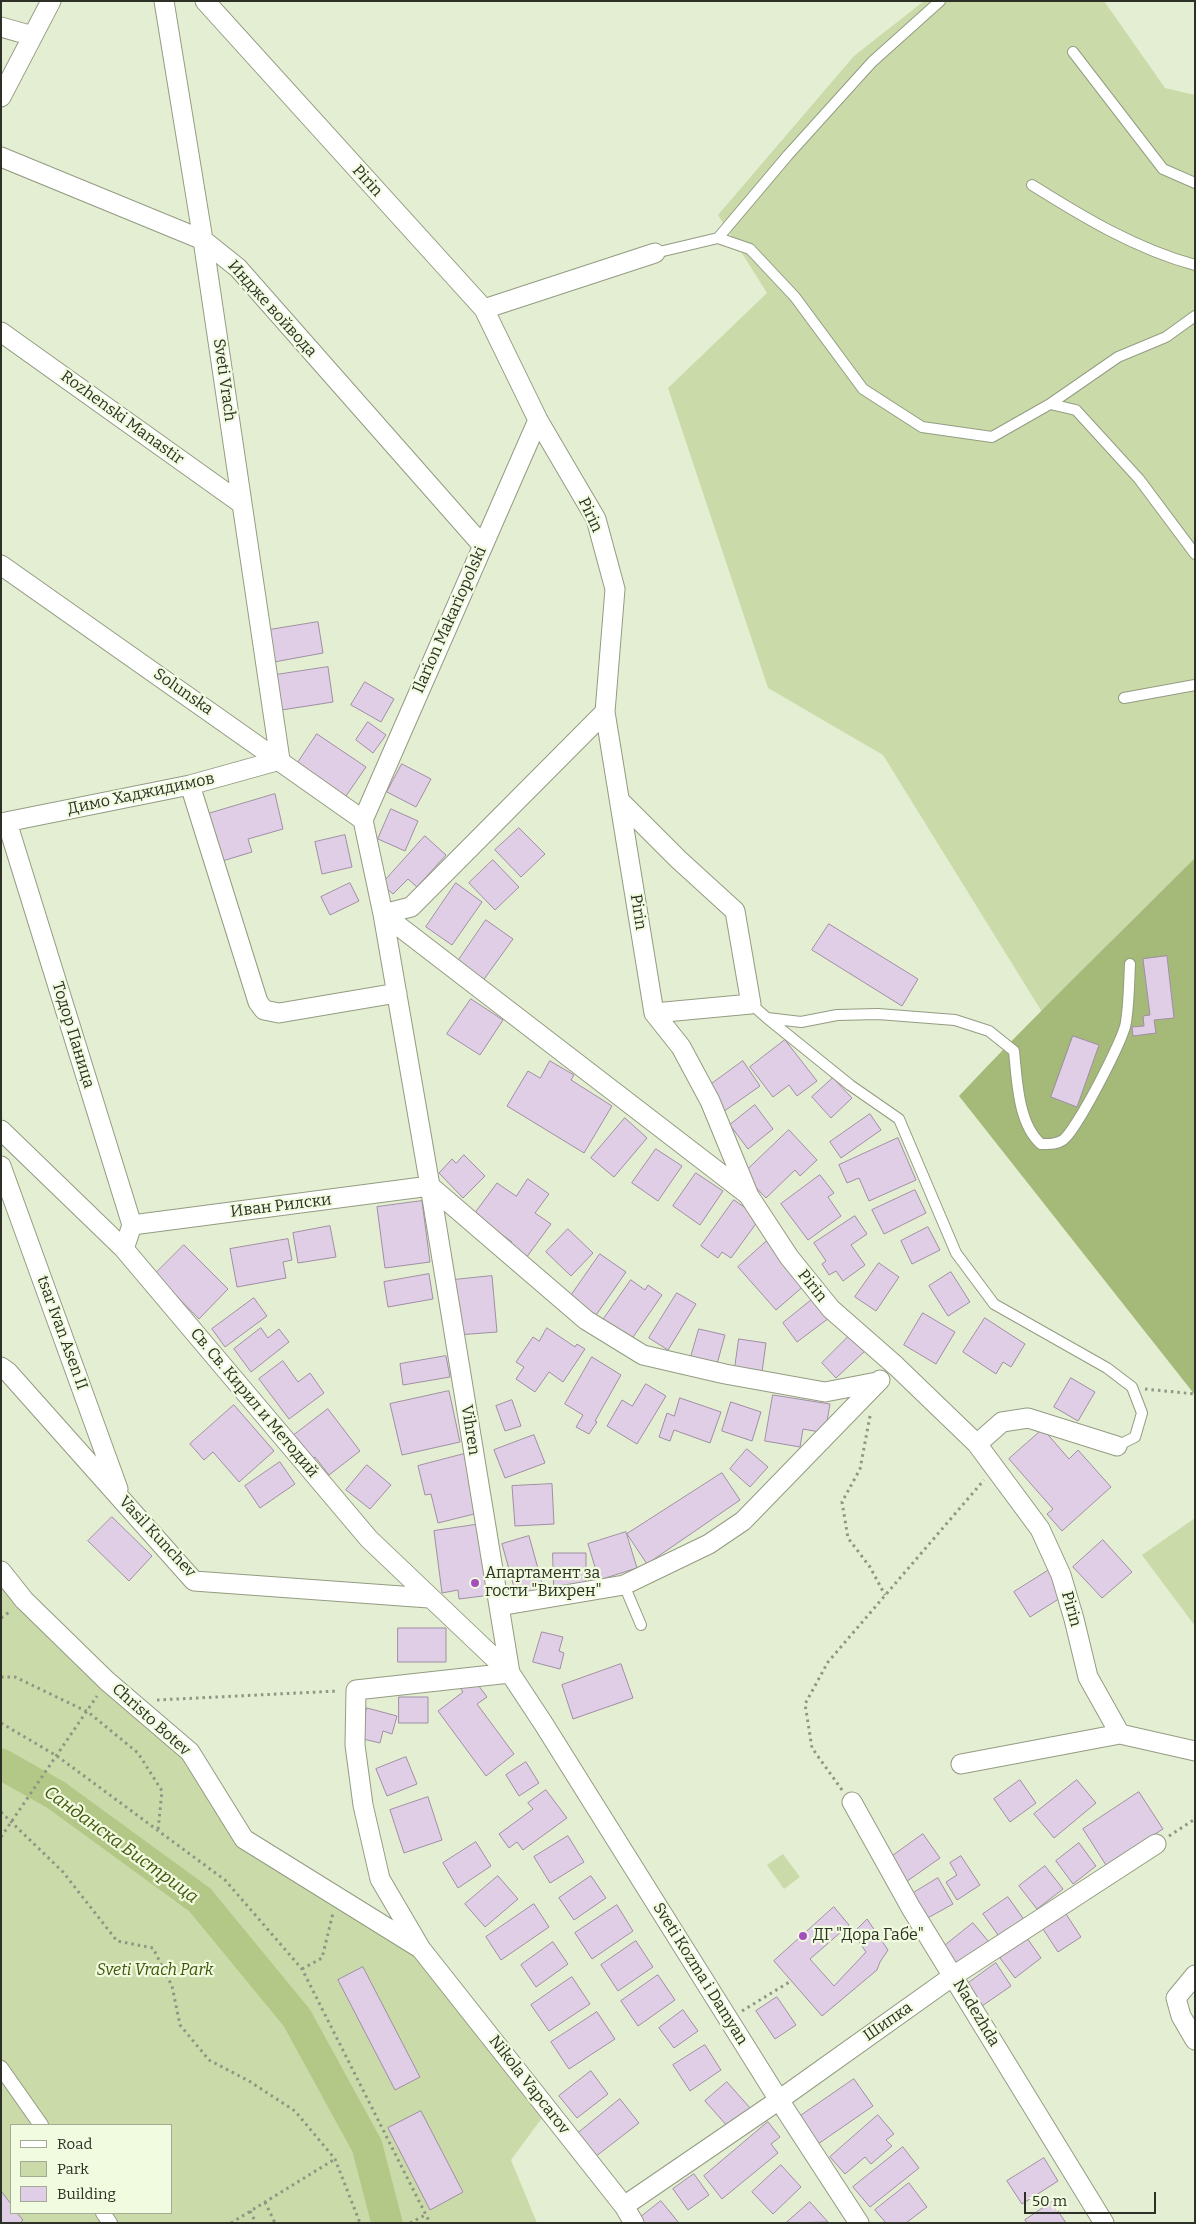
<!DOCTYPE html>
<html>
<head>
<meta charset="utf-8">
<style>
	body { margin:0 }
	#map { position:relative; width:1196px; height:2224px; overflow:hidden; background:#e4eed2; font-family:Bitter,serif }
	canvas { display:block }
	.frame { position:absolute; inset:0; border:2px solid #2d3026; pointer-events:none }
	.legend { position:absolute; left:10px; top:2124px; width:162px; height:90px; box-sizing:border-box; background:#f1fbdf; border:1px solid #a3aa95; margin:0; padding:6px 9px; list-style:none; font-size:15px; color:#2d3026 }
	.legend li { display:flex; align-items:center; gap:10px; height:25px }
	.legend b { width:25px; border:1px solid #a3aa95 }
	.scale { position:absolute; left:1024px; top:2192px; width:132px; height:22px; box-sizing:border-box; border:2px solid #2d3026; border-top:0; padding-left:6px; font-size:15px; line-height:18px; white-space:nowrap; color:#2d3026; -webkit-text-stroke:4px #f1fbdf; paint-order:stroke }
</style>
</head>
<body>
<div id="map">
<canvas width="1196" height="2224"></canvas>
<div class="frame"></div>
<ul class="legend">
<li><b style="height:6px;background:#fff"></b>Road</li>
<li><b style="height:14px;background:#cadba9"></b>Park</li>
<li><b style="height:14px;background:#e0cee6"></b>Building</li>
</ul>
<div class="scale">50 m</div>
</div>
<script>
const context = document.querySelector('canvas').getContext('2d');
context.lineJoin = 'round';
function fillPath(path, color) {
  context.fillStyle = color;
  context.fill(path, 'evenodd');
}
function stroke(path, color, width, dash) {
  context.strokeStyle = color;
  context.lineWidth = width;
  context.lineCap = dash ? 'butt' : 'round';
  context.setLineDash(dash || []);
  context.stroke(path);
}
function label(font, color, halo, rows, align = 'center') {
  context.font = font + ' Bitter,serif';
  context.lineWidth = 4.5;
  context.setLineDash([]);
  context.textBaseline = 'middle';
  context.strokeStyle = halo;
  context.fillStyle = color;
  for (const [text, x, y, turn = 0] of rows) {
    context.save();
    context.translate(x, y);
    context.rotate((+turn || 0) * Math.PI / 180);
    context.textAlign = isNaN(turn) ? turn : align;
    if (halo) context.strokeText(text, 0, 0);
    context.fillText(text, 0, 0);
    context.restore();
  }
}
fillPath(new Path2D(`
	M924,1h180l61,87 30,7v763l-153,154 -159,-257 -115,-67 -100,-300 99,-95 -49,-78 136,-159z
	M1195,1518v108l-53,-71z
	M4,1587l179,161 59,95 181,115 119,160 -31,42 26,63h-536v-634zM11,2125h160v88h-160z
	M783,1854l17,23 -16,12 -17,-24z`), '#cadba9');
fillPath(new Path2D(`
	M1195,858v537l-236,-299c76,-81 157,-159 236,-238z`), '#a5b979');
stroke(new Path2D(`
	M1,1764l55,31 144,105 97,118 70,128 20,77`), '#b3c887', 31);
const building = new Path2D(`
	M318,622l5,31 -49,9 -5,-32z
	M328,667l5,35 -58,9 -6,-35z
	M365,682l29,17 -13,23 -30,-17z
	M368,722l18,13 -13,18 -17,-13z
	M317,734l49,33 -20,29 -49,-32z
	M402,764l29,15 -15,28 -29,-15z
	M275,794l8,35 -35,10 4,13 -36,11 -15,-47z
	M391,809l27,12 -13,30 -27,-12z
	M519,828l26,26 -24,23 -26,-27z
	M345,835l7,32 -30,7 -7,-32z
	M425,836l21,19 -29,32 -9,-8 -15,15 -11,-10z
	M493,860l26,27 -24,23 -26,-27z
	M350,883l9,18 -29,14 -9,-18z
	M456,883l26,19 -30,43 -26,-18z
	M486,920l27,19 -31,43 -26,-18z
	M829,924l89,55 -16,27 -90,-56z
	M1167,956l7,62 -20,2 2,13 -23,3 -1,-9 12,-1 -1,-10 7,-1 -7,-56z
	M471,999l32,21 -23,35 -33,-21z
	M1073,1036l26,9 -22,62 -26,-10z
	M785,1040l32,41 -20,15 -8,-11 -16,12 -23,-30z
	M550,1061l24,14 -3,5 41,26 -28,47 -77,-47 21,-35 12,7z
	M743,1061l17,25 -37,26 -17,-24z
	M833,1078l19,20 -21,20 -19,-21z
	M755,1105l18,24 -25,20 -18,-24z
	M870,1114l11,16 -40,28 -11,-16z
	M625,1118l22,20 -33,39 -23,-19z
	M789,1130l28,30 -17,16 -5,-6 -29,28 -23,-24z
	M898,1138l18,42 -47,21 -10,-23 -12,5 -8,-18z
	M656,1149l26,17 -24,35 -26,-18z
	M464,1155l21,21 -22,22 -24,-25 13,-14 4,4z
	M696,1173l27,18 -23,34 -27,-19z
	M820,1175l14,18 -6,4 13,19 -33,24 -27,-36z
	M528,1179l21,15 -14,19 16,11 -25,34 -17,-12 3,-4 -38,-28 23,-31 19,13z
	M915,1190l11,23 -42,21 -12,-24z
	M734,1200l26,18 -29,40 -9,-6 -4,6 -17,-12z
	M422,1201l8,61 -45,6 -8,-61z
	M855,1216l12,18 -16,11 14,20 -22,16 -7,-10 -7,4 -7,-11 4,-3 -12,-18z
	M330,1226l6,31 -38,6 -5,-30z
	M928,1227l12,23 -28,14 -11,-23z
	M568,1229l25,24 -22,23 -25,-24z
	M288,1239l4,21 -9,2 3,16 -49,9 -7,-38z
	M768,1240l38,44 -30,26 -38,-43z
	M184,1245l44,44 -29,30 -44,-45z
	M600,1254l26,18 -32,46 -26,-18z
	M879,1263l20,14 -23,34 -21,-14z
	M951,1272l19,30 -22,14 -19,-30z
	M429,1274l4,25 -45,8 -4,-25z
	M492,1276l5,56 -40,3 -4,-55z
	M631,1280l14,10 3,-5 14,10 -31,45 -28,-20z
	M677,1293l19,11 -28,46 -19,-12z
	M254,1298l13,18 -42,31 -13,-18z
	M814,1298l15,20 -32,24 -14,-19z
	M923,1313l32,19 -19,32 -32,-19z
	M985,1318l40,26 -14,23 -8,-5 -7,12 -33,-22z
	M261,1328l7,10 11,-9 10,13 -38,30 -17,-23z
	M547,1328l28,19 2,-3 8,5 -22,33 -14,-10 -14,20 -19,-13 8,-12 -8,-5 17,-25 6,4z
	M699,1329l26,6 -8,29 -26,-7z
	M851,1334l15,16 -30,28 -14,-15z
	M739,1339l27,4 -4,29 -27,-4z
	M446,1356l4,21 -47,8 -3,-21z
	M592,1357l29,18 -26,46 2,1 -8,12 -13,-7 7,-12 -18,-11z
	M283,1361l15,21 12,-9 14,20 -35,26 -30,-40z
	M1071,1378l24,14 -17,29 -24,-14z
	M646,1384l20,12 -29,48 -30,-18 15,-26 10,6z
	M449,1391l11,51 -58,13 -12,-51z
	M773,1395l57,9 -5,29 -22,-4 -3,18 -35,-6z
	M680,1398l41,14 -11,31 -36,-13 -4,11 -11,-4 8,-24 7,3z
	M512,1400l9,26 -16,5 -9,-25z
	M731,1402l30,10 -9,29 -30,-10z
	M234,1405l40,46 -35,31 -26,-30 -9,8 -14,-16z
	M328,1409l32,42 -31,24 -14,-18 -2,2 -19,-24z
	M1043,1429l26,30 9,-9 33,37 -49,44 -15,-17 6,-5 -44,-50z
	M534,1435l11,28 -40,15 -11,-28z
	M747,1449l21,18 -18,20 -20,-18z
	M464,1454l14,59 -40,10 -7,-29 -6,1 -7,-29z
	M280,1462l15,22 -35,24 -15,-22z
	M367,1465l24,20 -21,24 -24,-19z
	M722,1473l18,27 -93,64 -20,-30z
	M552,1484l2,40 -39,2 -3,-40z
	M112,1517l40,39 -23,25 -41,-40z
	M481,1524l10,71 -32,4 -1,-9 -16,3 -8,-62z
	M626,1532l11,36 -38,12 -11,-36z
	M529,1536l15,54 -27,8 -15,-54z
	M1103,1540l29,32 -30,26 -29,-31z
	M553,1553h33v34h-32z
	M1049,1570l16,25 -35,22 -16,-25z
	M398,1628h48v34h-48z
	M542,1632l21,5 -4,14 5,2 -4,16 -27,-7z
	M621,1664l12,34 -60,21 -11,-34z
	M473,1678l14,19 -10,7 37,50 -28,22 -48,-65 25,-19 -3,-4z
	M399,1697h29v26h-29z
	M367,1708l30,8 -5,18 -9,-3 -3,12 -21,-5z
	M406,1757l11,27 -30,12 -11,-27z
	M526,1762l13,21 -20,13 -13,-21z
	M1020,1780l16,23 -26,19 -16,-23z
	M1077,1780l19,23 -42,35 -20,-24z
	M546,1790l21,28 -44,32 -6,-8 -8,6 -10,-14 34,-25 -5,-6z
	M1139,1792l24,37 -57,36 -23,-36z
	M428,1797l14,43 -38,13 -14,-43z
	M923,1834l17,24 -37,26 -16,-24z
	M568,1836l16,26 -34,21 -16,-26z
	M476,1842l15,24 -33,22 -15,-25z
	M1079,1843l17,23 -23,18 -17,-23z
	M961,1856l19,29 -23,15 -11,-18 11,-7 -7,-12z
	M1045,1866l18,23 -26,20 -18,-23z
	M498,1876l20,23 -33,28 -20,-23z
	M591,1876l15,22 -32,22 -15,-22z
	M938,1878l15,26 -29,16 -14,-25z
	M1008,1897l17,24 -24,18 -18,-25z
	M534,1904l15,23 -48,33 -15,-23z
	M617,1905l16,26 -41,28 -17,-26z
	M834,1907l15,18 -39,34 24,27 32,-34 -13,-19 14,-14 21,31 -8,12 -3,8 -55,46 -48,-55z
	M1066,1914l15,23 -23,15 -15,-23z
	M973,1923l16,19 -31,26 -16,-20z
	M1027,1938l14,20 -26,20 -15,-20z
	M636,1941l17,26 -35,24 -17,-26z
	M553,1942l15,22 -32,23 -15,-22z
	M996,1963l15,23 -29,20 -15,-22z
	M363,1967l57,110 -25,13 -57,-110z
	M658,1975l17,25 -37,26 -17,-25z
	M572,1977l18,27 -41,27 -18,-26z
	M777,1997l19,28 -21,14 -19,-28z
	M683,2010l15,21 -24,17 -15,-20z
	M597,2012l18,27 -46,30 -18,-27z
	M705,2045l16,25 -31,21 -17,-26z
	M591,2071l17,23 -31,24 -18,-22z
	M854,2079l19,27 -55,38 -19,-27z
	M727,2082l24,27 -22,19 -24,-27z
	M620,2099l19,24 -44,34 -18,-23z
	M421,2111l42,81 -33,18 -42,-82z
	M878,2115l16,19 -8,6 6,6 -21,18 -6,-7 -20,17 -15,-17z
	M768,2122l12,15 -9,7 7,9 -56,46 -18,-23z
	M903,2147l16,21 -49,39 -17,-20z
	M1044,2158l14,23 -36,23 -15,-23z
	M781,2165l20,22 -28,27 -21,-22z
	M694,2174l15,21 -21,15 -15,-21z
	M909,2183l18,24 -21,16h-20l-11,-13z
	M1,2191l10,13v9h6l6,7 -3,3h-19z
	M661,2201l18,22h-40l-2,-3z
	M810,2202l18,20 -42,1z
	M1052,2202l14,21h-39l-2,-3z`);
fillPath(building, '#e0cee6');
stroke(building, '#a08ea5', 1);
const service = new Path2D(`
	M1073,52l90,117 32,14
	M1032,185c51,32 104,64 163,80
	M718,238l70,-83 84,-93 68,-61
	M655,253l63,-15 32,11 45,48 68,92 59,38 70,10 58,-33 68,-47 48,-20 29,-21
	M1050,404l26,6 63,69 56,75
	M1124,698l71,-13
	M751,1004l16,14 34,4 36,-7 41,-1 77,6 34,11 25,20c3,29 4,73 27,93 7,0 15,1 22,-4 13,-9 61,-101 63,-118 3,-19 3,-39 4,-58
	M767,1018l83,67 49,34 57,134 38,51 113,64 25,19 10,26 -7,24 -18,9
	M624,1585l17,40`);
const pedestrian = new Path2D(`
	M1,2068l40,57
	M103,2213l7,10`);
const minor = new Path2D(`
	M205,1l279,308 54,111 58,99 19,70 -10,123 49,301 27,34 29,54 39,95 40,61 42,52 65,57 81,78 63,85 21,46 13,44 14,58 32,57 75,17
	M1,27l32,9
	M1,97l50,-96
	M1,157l202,83 35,28 245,278
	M484,309l171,-56
	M1,332l241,172
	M1,565l362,255
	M190,785l68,217 6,8 15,3 118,-20
	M621,802l57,57 57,52 16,93 -97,9
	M363,820l175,-400
	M363,820l20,94 28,-7 194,-195
	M7,822l125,403 -8,24
	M1,823l189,-38 90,-25 -77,-520 -39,-239
	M1,1130l123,119 245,290 141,134 33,50 236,377 80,123
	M1,1166l117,323
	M430,1186l156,134 57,35 82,19 100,18 52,-10
	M132,1225l298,-39
	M1,1367l7,5 186,209 235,17
	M977,1444l25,-22 26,-4 89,28
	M1,1571l23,29 83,81 83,71 54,87 174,108
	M499,1606l125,-21 85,-41 34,-23 137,-141
	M510,1673l-80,-487 -47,-272 364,280
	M510,1673l-154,17 -1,55 8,60 17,74 41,70 203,257 10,17
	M961,1764l159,-30
	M852,1802l59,106 193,315
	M1195,1975l-19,23 5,18 14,24
	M624,2206l155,-106 174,-124 203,-132`);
stroke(service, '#939c82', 12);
stroke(pedestrian, '#939c82', 16);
stroke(minor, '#939c82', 21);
stroke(new Path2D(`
	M1145,1389l50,5
	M870,1416l-10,53 -18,33 6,36 22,29 15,28
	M1,1618l10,-7
	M1,1677h14l73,35 50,41 24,38 -4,39
	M157,1700l181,-9
	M1,1723l56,33 168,124 77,89 128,254
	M842,1790l-30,-42 -7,-44 23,-42 156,-182
	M1,1812l62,60 54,69 36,7 19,38 8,39 29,35 40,21 46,30 40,48 25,64
	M1169,1836l26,-17
	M1,1837l96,-141
	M302,1969l20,-11 11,-45
	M742,2011l49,-30
	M265,2202l10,21
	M250,2211l6,12
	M231,2223l104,-64
	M410,2223l17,-9`), '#8f9683', 3, [2.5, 4]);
stroke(service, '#fff', 10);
stroke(pedestrian, '#fff', 14);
stroke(minor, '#fff', 19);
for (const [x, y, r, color] of [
	[475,1583,5,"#a54fbd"],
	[803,1936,5,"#a54fbd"]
]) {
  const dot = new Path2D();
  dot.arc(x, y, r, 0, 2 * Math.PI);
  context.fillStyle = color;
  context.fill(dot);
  stroke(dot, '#f1fbdf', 2);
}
label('16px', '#2d3026', '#f1fbdf', [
	["Pirin",367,181,48],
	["Индже войвода",272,309,48],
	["Sveti Vrach",224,380,82],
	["Rozhenski Manastir",122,418,36],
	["Pirin",590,515,65],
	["Ilarion Makariopolski",450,620,-66],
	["Solunska",183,692,35],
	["Димо Хаджидимов",141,794,-12],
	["Pirin",638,912,81],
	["Тодор Паница",73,1035,73],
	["Иван Рилски",281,1206,-7],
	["Pirin",812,1286,51],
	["tsar Ivan Asen II",62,1333,70],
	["Св. Св. Кирил и Методий",254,1403,50],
	["Vihren",470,1430,81],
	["Vasil Kunchev",157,1537,47],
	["Pirin",1071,1609,74],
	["Christo Botev",151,1720,42],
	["Sveti Kozma i Damyan",700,1974,58],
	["Nadezhda",976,2013,59],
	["Шипка",888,2022,-35],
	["Nikola Vapcarov",529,2085,52]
]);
label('16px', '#2d3026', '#f1fbdf', [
	["Апартамент за",485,1574],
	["гости \"Вихрен\"",485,1592],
	["ДГ \"Дора Габе\"",813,1936]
], 'left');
label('italic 16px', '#425309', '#f1fbdf', [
	["Sveti Vrach Park",155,1971]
]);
label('italic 18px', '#45560e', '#f1fbdf', [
	["Санданска Бистрица",121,1845,36]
]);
</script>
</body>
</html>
